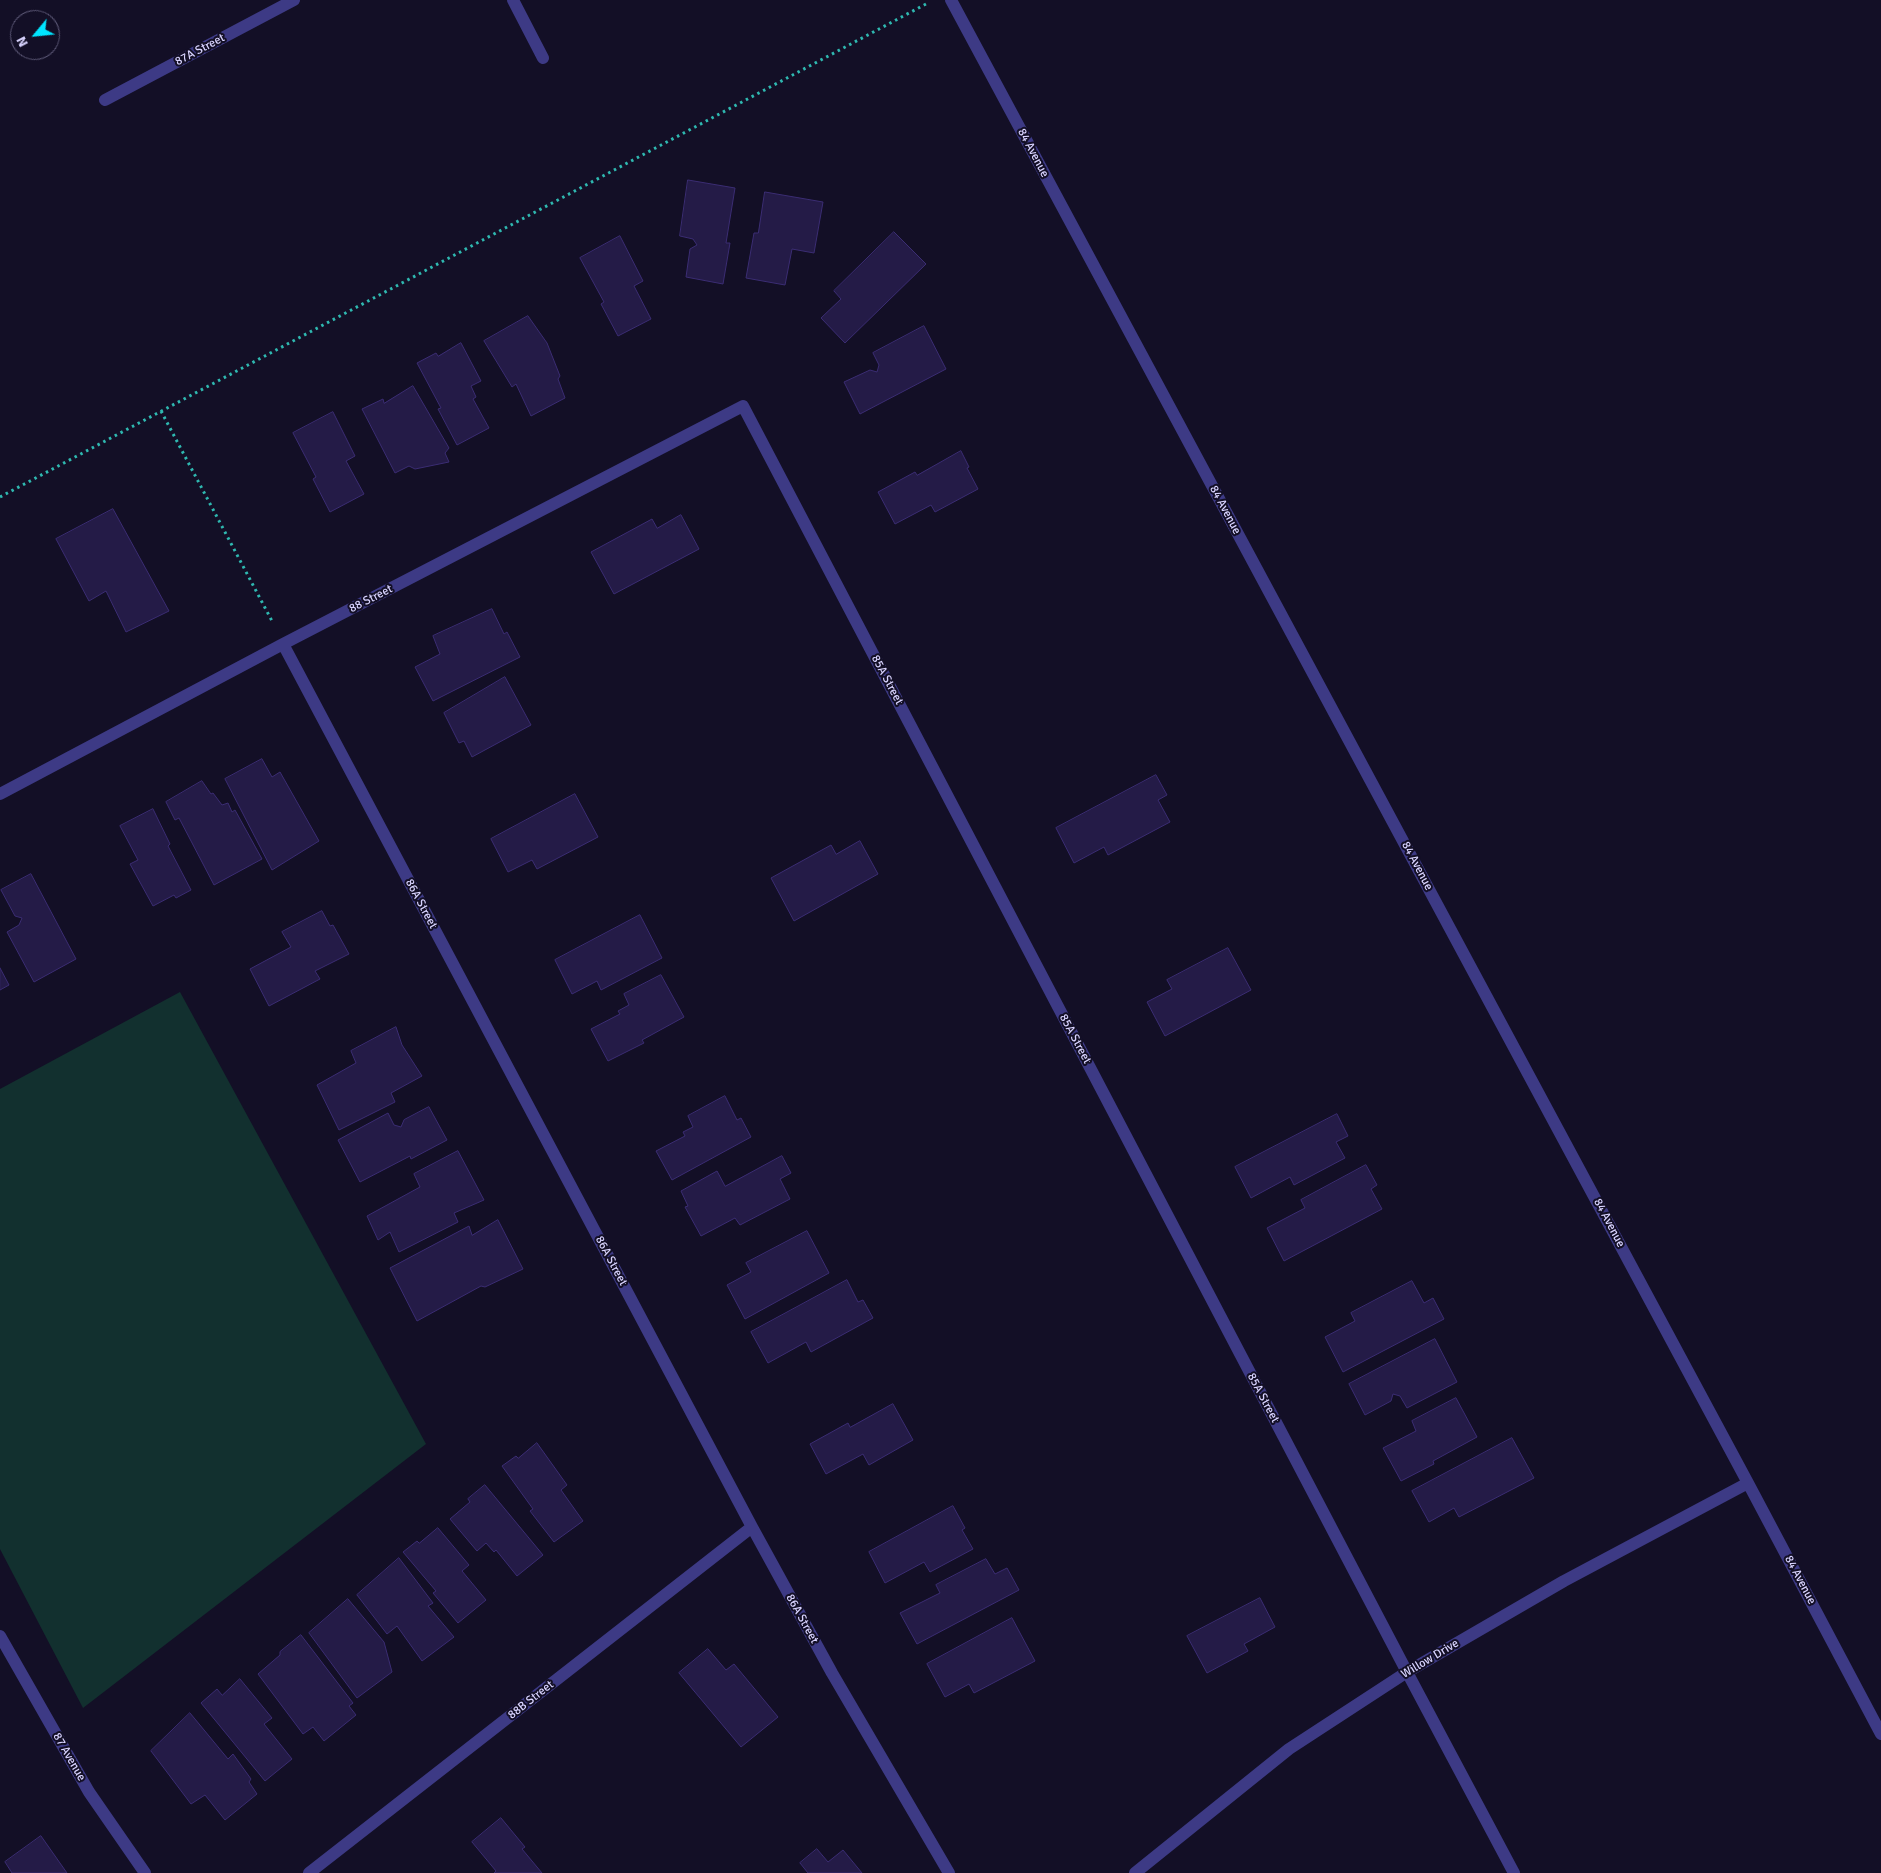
<!DOCTYPE html>
<html>
<head>
<meta charset="utf-8">
<style>
	body { margin:0 }
	#map { position:relative; width:1881px; height:1873px; overflow:hidden; background:#130f26; font-family:Signika,sans-serif }
	canvas { display:block }
	.north { position:absolute; left:10px; top:10px; width:50px; height:50px; box-sizing:border-box; background:#130f26; border:1px solid #625e7d; border-radius:50%; rotate:242deg; font-size:14px; font-weight:700; line-height:20px; text-align:center; color:#d9d4ff }
	.north::after { content:''; display:block; margin:auto; width:18px; height:22px; background:#00e5ff; clip-path:polygon(50% 0,100% 100%,50% 72%,0 100%) }
</style>
</head>
<body>
<div id="map">
<canvas width="1881" height="1873"></canvas>
<div class="north">N</div>
</div>
<script>
const context = document.querySelector('canvas').getContext('2d');
context.lineJoin = 'round';
function fillPath(path, color) {
  context.fillStyle = color;
  context.fill(path, 'evenodd');
}
function stroke(path, color, width, dash) {
  context.strokeStyle = color;
  context.lineWidth = width;
  context.lineCap = dash ? 'butt' : 'round';
  context.setLineDash(dash || []);
  context.stroke(path);
}
function label(font, color, halo, rows, align = 'center') {
  context.font = font + ' Signika,sans-serif';
  context.lineWidth = 4;
  context.setLineDash([]);
  context.textBaseline = 'middle';
  context.strokeStyle = halo;
  context.fillStyle = color;
  for (const [text, x, y, turn = 0] of rows) {
    context.save();
    context.translate(x, y);
    context.rotate((+turn || 0) * Math.PI / 180);
    context.textAlign = isNaN(turn) ? turn : align;
    if (halo) context.strokeText(text, 0, 0);
    context.fillText(text, 0, 0);
    context.restore();
  }
}
fillPath(new Path2D(`
	M180,992l246,452 -343,264 -83,-159v-460z`), '#12302f');
const building = new Path2D(`
	M688,180l47,8 -9,55h4l-7,41 -37,-7 4,-28 7,-4 -4,-6 -13,-3z
	M765,192l58,10 -9,51 -22,-4 -7,36 -39,-7 8,-45h4z
	M894,232l32,32 -81,79 -24,-25 20,-19 -7,-8z
	M620,236l23,45 -9,5 17,33 -33,17 -17,-32 3,-2 -24,-44z
	M528,316l19,27 13,33 -2,3 7,19 -34,18 -15,-32 -4,3 -28,-46z
	M924,326l22,43 -86,45 -16,-32 26,-12 7,2 2,-7 -6,-12z
	M461,343l20,38 -10,5 5,11 -3,2 16,29 -32,17 -19,-36 3,-1 -24,-45 19,-10 2,3z
	M413,386l36,62 -4,5 4,9 -34,7 -6,-3 -14,7 -33,-64 21,-10 1,4z
	M333,412l22,44 -9,5 18,33 -34,18 -17,-33 3,-2 -23,-44z
	M961,451l8,16 -2,1 11,21 -43,23 -4,-7 -36,19 -17,-32 37,-20 2,3z
	M113,509l56,102 -43,21 -20,-41 -17,10 -33,-62z
	M681,515l18,34 -85,45 -23,-42 61,-33 5,9z
	M492,609l12,25 3,-2 13,25 -87,44 -18,-34 25,-13 -7,-18z
	M505,677l26,48 -59,32 -8,-16 -5,2 -15,-30z
	M262,759l10,18 8,-5 39,69 -47,29 -47,-91z
	M1156,775l11,20 -9,5 12,22 -62,33 -4,-8 -30,16 -18,-35z
	M202,781l9,13 2,-1 9,12 6,-2 4,9 3,-2 27,49 -48,26 -35,-67 -4,2 -9,-18z
	M575,794l23,43 -61,32 -5,-9 -24,12 -17,-33z
	M153,809l17,35 -2,2 23,44 -15,8 -2,-3 -21,11 -23,-42 8,-4 -18,-34z
	M860,841l18,33 -84,47 -23,-43 60,-33 5,9z
	M31,874l45,85 -42,23 -27,-50 12,-7 3,-7 -7,-2 -14,-26z
	M322,911l8,15 3,-1 16,29 -34,17 5,8 -51,27 -19,-37 41,-22 -9,-15z
	M640,915l22,43 -61,32 -4,-9 -25,13 -17,-34z
	M1228,948l23,42 -86,46 -18,-34 25,-13 -5,-9z
	M0,968l9,17 -9,5z
	M661,975l23,42 -42,23 2,3 -36,18 -17,-32 29,-15 -2,-3 11,-6 -5,-11z
	M396,1027l6,18 20,31 -31,17 4,9 -56,28 -22,-45 39,-22 -5,-12z
	M725,1096l12,24 4,-2 10,19 -79,43 -16,-29 29,-15 -2,-4 10,-5 -5,-11z
	M429,1107l18,33 -36,19 -1,-3 -50,26 -22,-42 50,-27 6,12 7,2 3,-7z
	M1337,1114l11,22 -12,6 9,16 -51,27 -4,-8 -39,21 -16,-31z
	M458,1151l26,49 -30,13 4,9 -59,30 -9,-20 -12,8 -11,-24 53,-29 -6,-13z
	M782,1156l9,17 -11,6 10,20 -50,26 -5,-7 -34,18 -16,-29 3,-1 -7,-15 36,-20 8,15z
	M1366,1165l11,20 -6,4 11,20 -98,52 -17,-33 38,-20 -4,-8z
	M498,1220l25,49 -38,18 -4,-1 -64,35 -27,-53 79,-42 3,9z
	M807,1231l22,42 -84,46 -18,-34 24,-13 -5,-9z
	M847,1280l11,22 5,-2 10,18 -62,34 -5,-10 -38,21 -17,-31z
	M1412,1281l12,22 9,-5 11,21 -101,53 -18,-35 30,-16 -4,-8z
	M1435,1339l22,43 -50,26 -7,-12 -7,-2 -2,7 -26,14 -16,-31z
	M1456,1398l21,39 -44,24 1,3 -33,17 -18,-33 33,-17 -4,-10z
	M893,1404l20,36 -44,25 -6,-11 -37,20 -16,-30 38,-21 2,4z
	M1512,1438l22,40 -75,39 -5,-9 -25,14 -17,-31z
	M537,1443l30,42 -6,5 22,31 -29,21 -24,-31 3,-2 -31,-43 14,-10 2,2z
	M485,1485l58,70 -26,21 -21,-26 -2,2 -8,-9 -9,8 -27,-32 20,-17 -2,-3z
	M953,1506l12,22 -3,2 11,19 -43,23 -6,-10 -39,21 -16,-31z
	M438,1528l31,37 -7,6 24,29 -28,23 -25,-30 3,-2 -33,-39 14,-11 2,2z
	M399,1558l34,45 -5,3 26,31 -32,24 -25,-35 -10,8 -30,-39z
	M986,1559l9,15 12,-6 12,22 -102,54 -17,-31 40,-20 -4,-8z
	M1260,1598l15,29 -31,17 4,7 -41,22 -20,-37z
	M348,1599l36,43 8,30 -35,26 -48,-65z
	M1012,1618l23,43 -61,32 -5,-9 -24,13 -18,-33z
	M301,1635l52,68 -4,3 7,9 -32,26 -11,-14 -10,7 -45,-60 22,-19v-3z
	M708,1649l18,21 8,-6 44,53 -37,30 -62,-74z
	M240,1679l32,39 -8,6 28,35 -27,22 -64,-78 16,-14 5,6z
	M190,1713l38,46 5,-5 18,25 -2,3 8,12 -32,26 -20,-25 -14,9 -40,-53z
	M501,1818l24,29 -3,2 20,24h-48l2,-2 -24,-29z
	M41,1836l26,37h-55l-7,-11z
	M817,1849l11,13 15,-12 19,23h-54l-8,-10z`);
fillPath(building, '#241b47');
stroke(building, '#3b2d73', 1);
stroke(new Path2D(`
	M161,411l111,210
	M0,497l926,-493`), '#2fb8b0', 3, [2.5, 4]);
stroke(new Path2D(`
	M1407,1672l107,201`), '#3d3a85', 12);
stroke(new Path2D(`
	M513,0l30,58
	M105,100l189,-100
	M283,644l469,883 80,146 117,200
	M0,794l283,-150 460,-238 664,1266
	M0,1636l89,156 56,81
	M309,1873l443,-346`), '#3d3a85', 12);
stroke(new Path2D(`
	M951,0l797,1483 133,251
	M1135,1873l154,-124 118,-77 157,-91 184,-98`), '#3d3a85', 12);
label('12px', '#d9d4ff', '#130f26', [
	["87A Street",200,50,-28],
	["84 Avenue",1033,153,62],
	["84 Avenue",1225,510,62],
	["88 Street",371,599,-27],
	["85A Street",887,680,62],
	["84 Avenue",1417,866,62],
	["86A Street",421,904,62],
	["85A Street",1075,1039,62],
	["84 Avenue",1609,1223,62],
	["86A Street",611,1261,62],
	["85A Street",1263,1398,62],
	["84 Avenue",1800,1580,62],
	["86A Street",802,1619,61],
	["Willow Drive",1430,1659,-31],
	["88B Street",531,1700,-38],
	["87 Avenue",69,1757,60]
]);
</script>
</body>
</html>
